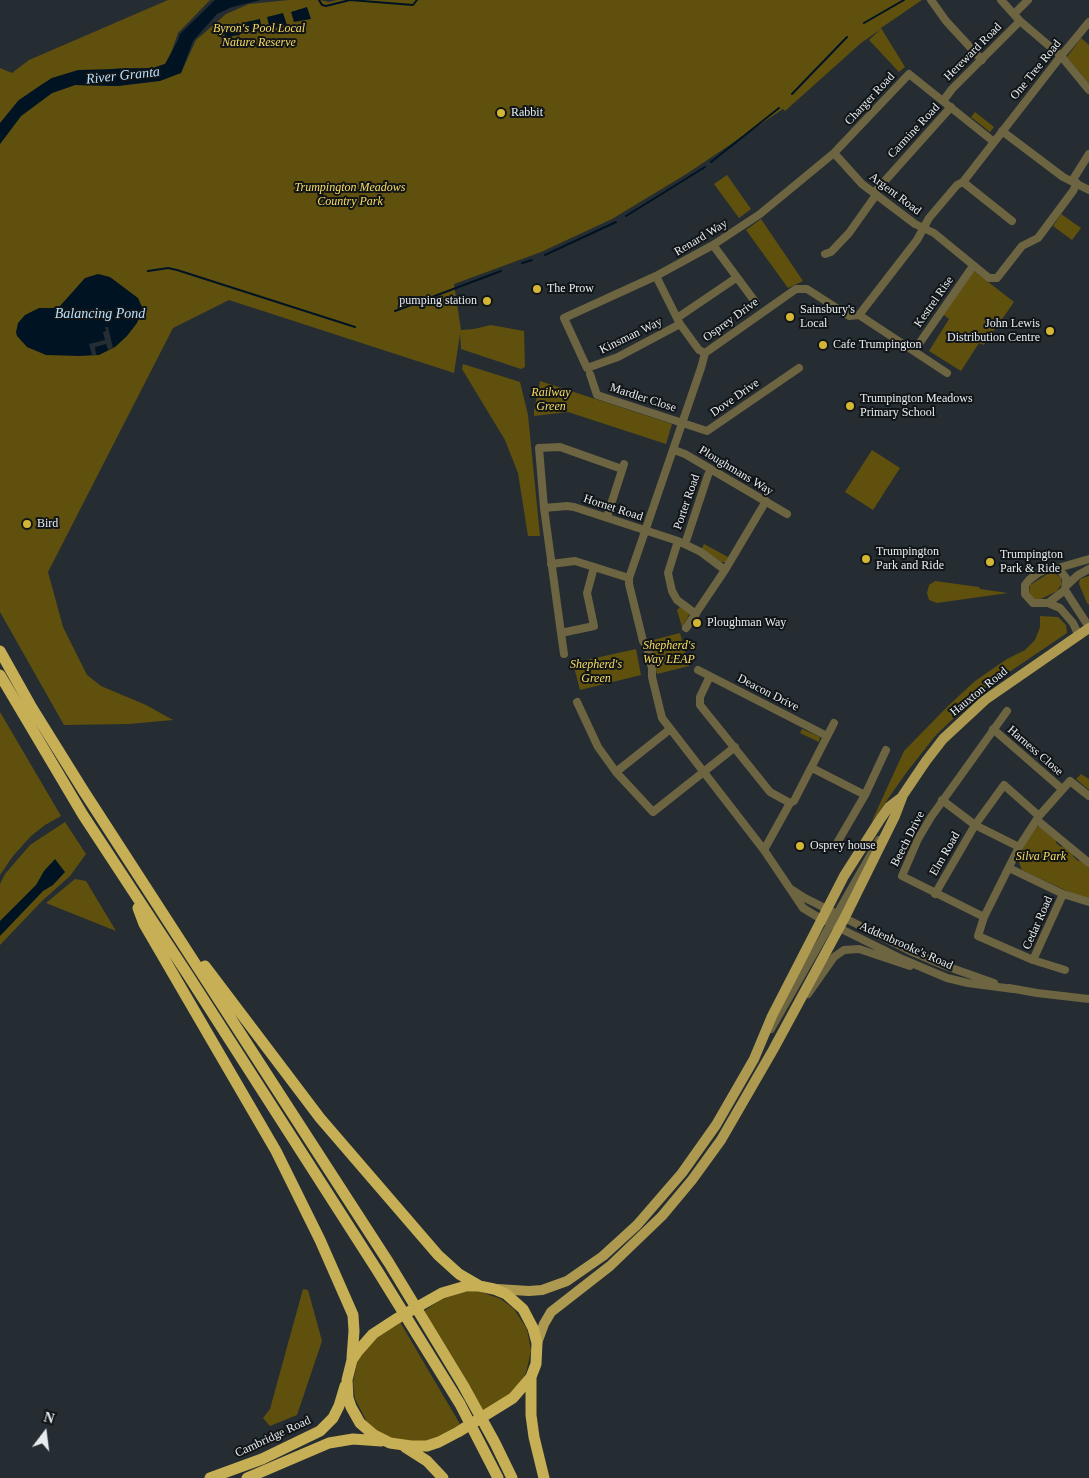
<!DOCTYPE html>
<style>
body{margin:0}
#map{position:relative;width:1089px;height:1478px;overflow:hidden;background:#252d32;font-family:"Times New Roman",serif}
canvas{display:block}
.north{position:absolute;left:20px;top:1408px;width:50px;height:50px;-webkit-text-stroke:4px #111517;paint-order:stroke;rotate:15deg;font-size:14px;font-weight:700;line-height:20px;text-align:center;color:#e7ecf0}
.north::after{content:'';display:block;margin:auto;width:18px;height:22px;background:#e7ecf0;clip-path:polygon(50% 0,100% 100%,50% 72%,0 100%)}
</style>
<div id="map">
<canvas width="1089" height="1478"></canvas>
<div class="north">N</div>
</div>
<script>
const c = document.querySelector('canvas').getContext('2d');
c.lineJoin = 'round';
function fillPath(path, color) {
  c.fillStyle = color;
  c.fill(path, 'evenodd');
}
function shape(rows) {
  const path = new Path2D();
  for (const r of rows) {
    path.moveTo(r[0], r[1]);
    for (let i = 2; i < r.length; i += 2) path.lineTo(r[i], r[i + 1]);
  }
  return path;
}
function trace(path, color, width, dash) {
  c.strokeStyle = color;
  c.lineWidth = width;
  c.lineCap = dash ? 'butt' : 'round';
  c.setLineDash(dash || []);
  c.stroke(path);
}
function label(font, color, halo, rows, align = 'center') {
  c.font = font + ' "Times New Roman",serif';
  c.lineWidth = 4;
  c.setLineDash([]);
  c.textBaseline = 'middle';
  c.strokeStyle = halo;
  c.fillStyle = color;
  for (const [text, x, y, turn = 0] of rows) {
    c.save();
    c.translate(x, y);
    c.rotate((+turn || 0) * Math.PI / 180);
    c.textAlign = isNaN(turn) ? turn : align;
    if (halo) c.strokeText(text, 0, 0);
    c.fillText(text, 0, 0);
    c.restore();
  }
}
fillPath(shape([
 [168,0,210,0,178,33,169,59,165,64,153,68,119,68,52,78,20,99,0,124,0,68,12,73,29,60],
 [289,0,320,0,329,2,337,0,922,0,881,28,905,67,899,72,869,40,881,29,861,43,785,111,783,109,688,173,612,219,541,252,454,284,461,330,474,329,491,325,524,331,525,367,521,369,461,349,460,334,454,373,229,300,173,328,48,572,63,627,87,675,101,686,146,705,173,720,129,724,64,725,0,612,0,144,21,116,52,93,75,85,118,86,181,73,196,40,226,14,249,4],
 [1081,38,1089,45,1089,84,1067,57],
 [975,112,994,127,990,132,971,117],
 [727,175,751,209,739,218,714,184],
 [1061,214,1081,228,1072,240,1053,226],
 [761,219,803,281,788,288,746,230],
 [974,271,1014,302,984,345,979,343,961,371,929,351,949,319,943,314],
 [463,364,520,382,528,415,540,536,528,536,518,473,505,440,462,369],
 [540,381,672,424,666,444,568,412,534,416,534,411],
 [872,450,900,468,873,510,845,492],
 [704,544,728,557,726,562,721,562,702,548],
 [1049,573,1056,574,1061,578,1061,585,1057,591,1043,598,1038,600,1032,598,1029,593,1030,585],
 [1089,576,1089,605,1087,603,1079,584,1080,579],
 [935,581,979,587,980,589,1008,593,937,603,929,600,927,593,929,585],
 [681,606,689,612,689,615,682,627,677,610],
 [1040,616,1058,617,1066,625,1067,633,984,689,936,735,906,773,871,823,904,751,948,706,975,681,1007,659,1025,650,1035,640,1040,627],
 [680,633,689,666,657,674,649,641],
 [636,649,641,675,580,690,573,663],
 [0,712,61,816,45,825,31,836,13,856,0,875],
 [802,729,820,737,819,742,800,733],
 [1081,774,1089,779,1089,790,1076,779],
 [65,822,86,854,70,876,42,901,0,945,0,884,5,874,30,845],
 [1035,826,1040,827,1056,840,1056,843,1061,847,1064,846,1073,854,1073,856,1078,861,1081,860,1089,867,1089,900,1084,899,1022,870,1018,860,1020,853],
 [75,879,86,881,116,931,46,903],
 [303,1289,308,1290,322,1341,297,1415,270,1426,263,1418,270,1409],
 [478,1291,501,1299,514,1309,527,1329,531,1351,526,1373,514,1392,484,1412,424,1311,445,1297,461,1292],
 [400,1322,460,1424,443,1435,427,1441,402,1442,379,1433,367,1422,355,1399,353,1383,358,1358,368,1344]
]), '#60500e');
fillPath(shape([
 [215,0,260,0,232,7,217,14,193,41,181,73,160,81,118,86,75,85,52,93,21,116,0,144,0,123,18,101,41,85,52,78,78,70,153,68,165,64,178,40,180,34],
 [307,7,311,19,294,22,291,12],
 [283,13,287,25,270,29,267,17],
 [260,19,262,30,248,32,246,22],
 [239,23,240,35,225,37,222,27],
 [98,274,110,277,138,298,143,309,137,323,127,336,115,347,99,355,79,356,46,355,27,347,17,336,16,332,18,323,25,315,39,308,53,308,60,306,85,278],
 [756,475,770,494,748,480],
 [55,859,65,872,53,885,43,891,0,936,0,921,36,885,44,871]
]), '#001322');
fillPath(shape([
 [105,327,108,327,113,348,108,350,106,344,95,347,96,355,92,355,89,344,105,340,103,332,106,331]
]), '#252d32');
trace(shape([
 [319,0,322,5,326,6,350,0,413,5,417,0],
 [864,23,904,0],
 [792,94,847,37],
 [711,162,779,108],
 [626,216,705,167],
 [545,255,616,222],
 [522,263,532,260],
 [148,271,168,268,177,270,355,327],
 [395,311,501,271]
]), '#001322', 2);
trace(shape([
 [931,0,946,21,982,60],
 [1001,0,1020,21,1061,56,1089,90],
 [1014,14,1028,0],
 [943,101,952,89,1020,21],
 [1002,131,1063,177,1089,190],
 [834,153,862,184,915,224,934,233,989,278,997,278,1022,246,1038,238,1073,191,1077,183],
 [1072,181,1089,154],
 [963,182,1012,221],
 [874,193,951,107],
 [713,245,756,303],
 [825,254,831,252,849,233,876,195],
 [656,276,680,324,699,350,705,353],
 [859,315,947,373],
 [677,318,736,278],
 [680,324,618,357,587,368,564,318,656,276,713,245,760,214,834,153,909,74,994,142],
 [914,351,973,266],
 [590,374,597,395,707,431,799,368],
 [674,450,685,454,787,514],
 [544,508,567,506,574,507,678,541,701,552,725,570],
 [607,517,624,464],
 [678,541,668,573,672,591,677,600,696,614],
 [685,544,708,475,711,469],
 [551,564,575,561,629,578],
 [594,567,587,593,594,626,561,633,544,508,539,448,560,447,622,469],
 [1058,568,1066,578,1065,590,1048,603,1033,603,1025,594,1025,585,1029,580,1038,573,1049,568,1058,568,1089,559],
 [1066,586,1078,575,1089,569],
 [1065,590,1089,627],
 [1048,603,1060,608,1073,623,1079,636],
 [686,628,725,570,766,501],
 [561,633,564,654],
 [698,670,827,736],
 [710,676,700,697,700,705,770,792,790,803],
 [577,702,598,747,616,772],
 [993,729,1062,789],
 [669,730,616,772,653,812,735,747],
 [812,768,865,795],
 [1037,820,1089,863],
 [837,843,865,795,886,750],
 [1019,847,975,825,1004,785,1039,816],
 [764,850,790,803,794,801,834,723],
 [1009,868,1063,894,1089,902],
 [791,889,805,898,910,951,943,965,994,983],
 [935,894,975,825,942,800],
 [1063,894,1033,960,978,936,984,917,1019,847,1039,816,1070,781,1089,796],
 [818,917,826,918,838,912,879,840],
 [984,917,902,876,918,839,931,817,1007,711],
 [1033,960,1065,970],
 [1009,988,1037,993,1089,999],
 [1013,989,968,983,947,978,902,959,821,919,803,908,764,850,662,718,652,677,652,668,647,647,643,641,629,584,629,578,701,368,705,353,796,289,807,289,849,316,859,315,917,240,929,218,957,185,963,182,1061,56,1089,22],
 [808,994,834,957,844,950,859,949,910,966],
 [771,1029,829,927,837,919,845,917]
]), '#6d6441', 8);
trace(shape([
 [497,1289,529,1291,542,1290,567,1281,603,1256,637,1225,682,1173,716,1125,754,1059,772,1016,844,876,881,818,889,807,902,797],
 [537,1343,544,1324,551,1312,610,1266,662,1216,692,1180,721,1140,773,1050,845,917,895,816,903,795,926,761,943,739,985,700,1089,628]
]), '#ad9a50', 10);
trace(shape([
 [0,651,32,708,83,790,389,1263,463,1385,495,1443,512,1478],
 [0,675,83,815,188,975,377,1270,460,1404,498,1478],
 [138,908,144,924,276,1151,320,1240,353,1315,354,1331,352,1358],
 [205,966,320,1118,438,1255,459,1274,478,1285],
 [466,1286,479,1286,494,1289,506,1294,523,1309,533,1328,537,1343,536,1364,531,1377,513,1398,458,1432,439,1442,427,1446,411,1446,390,1443,374,1435,360,1423,351,1407,348,1398,347,1380,352,1360,358,1351,373,1334,396,1319,442,1293,466,1286],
 [531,1377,531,1415,534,1437,544,1478],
 [405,1447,427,1461,443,1478],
 [210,1478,262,1459,320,1431,333,1418,339,1406,345,1386],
 [247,1478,329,1443,353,1439,381,1441]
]), '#c6af54', 11);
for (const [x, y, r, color] of [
 [501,113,5,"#d4b635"],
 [537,289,5,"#d4b635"],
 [487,301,5,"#d4b635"],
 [790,317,5,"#d4b635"],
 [1050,331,5,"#d4b635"],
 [823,345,5,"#d4b635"],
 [850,406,5,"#d4b635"],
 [27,524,5,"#d4b635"],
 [866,559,5,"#d4b635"],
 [990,562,5,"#d4b635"],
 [697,623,5,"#d4b635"],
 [800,846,5,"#d4b635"]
]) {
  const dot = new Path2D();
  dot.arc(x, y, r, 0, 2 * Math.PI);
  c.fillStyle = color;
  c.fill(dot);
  trace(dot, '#111517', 2);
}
label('italic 12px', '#fbdd62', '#111517', [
 ["Byron's Pool Local",259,29],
 ["Nature Reserve",259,43],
 ["Trumpington Meadows",350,188],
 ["Country Park",350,202],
 ["Railway",551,393],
 ["Green",551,407],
 ["Shepherd's",669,646],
 ["Way LEAP",669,660],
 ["Shepherd's",596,665],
 ["Green",596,679],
 ["Silva Park",1041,857]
]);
label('12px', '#e7ecf0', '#111517', [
 ["Hereward Road",973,52,-45],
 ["One Tree Road",1036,70,-51],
 ["Charger Road",870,99,-47],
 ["Carmine Road",914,131,-47],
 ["Argent Road",895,194,37],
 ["Renard Way",701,238,-31],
 ["Kestrel Rise",934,302,-55],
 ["Osprey Drive",731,320,-36],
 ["Kinsman Way",631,336,-26],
 ["Mardler Close",643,398,18],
 ["Dove Drive",735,398,-35],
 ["Ploughmans Way",736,471,31],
 ["Porter Road",687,502,-71],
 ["Hornet Road",613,508,18],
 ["Hauxton Road",979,692,-39],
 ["Deacon Drive",768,693,27],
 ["Harness Close",1035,751,41],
 ["Beech Drive",908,839,-63],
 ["Elm Road",945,854,-60],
 ["Cedar Road",1038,923,-66],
 ["Addenbrooke's Road",906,946,24],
 ["Cambridge Road",273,1437,-25]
]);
label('12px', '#e7ecf0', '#111517', [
 ["Rabbit",511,113],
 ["The Prow",547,289],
 ["pumping station",477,301,"right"],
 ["Sainsbury's",800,310],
 ["Local",800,324],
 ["John Lewis",1040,324,"right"],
 ["Distribution Centre",1040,338,"right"],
 ["Cafe Trumpington",833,345],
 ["Trumpington Meadows",860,399],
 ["Primary School",860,413],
 ["Bird",37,524],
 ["Trumpington",876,552],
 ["Park and Ride",876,566],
 ["Trumpington",1000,555],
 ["Park & Ride",1000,569],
 ["Ploughman Way",707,623],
 ["Osprey house",810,846]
], 'left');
label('italic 14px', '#b8e0fd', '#111517', [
 ["River Granta",123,76,-6],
 ["Balancing Pond",100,314]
]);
</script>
